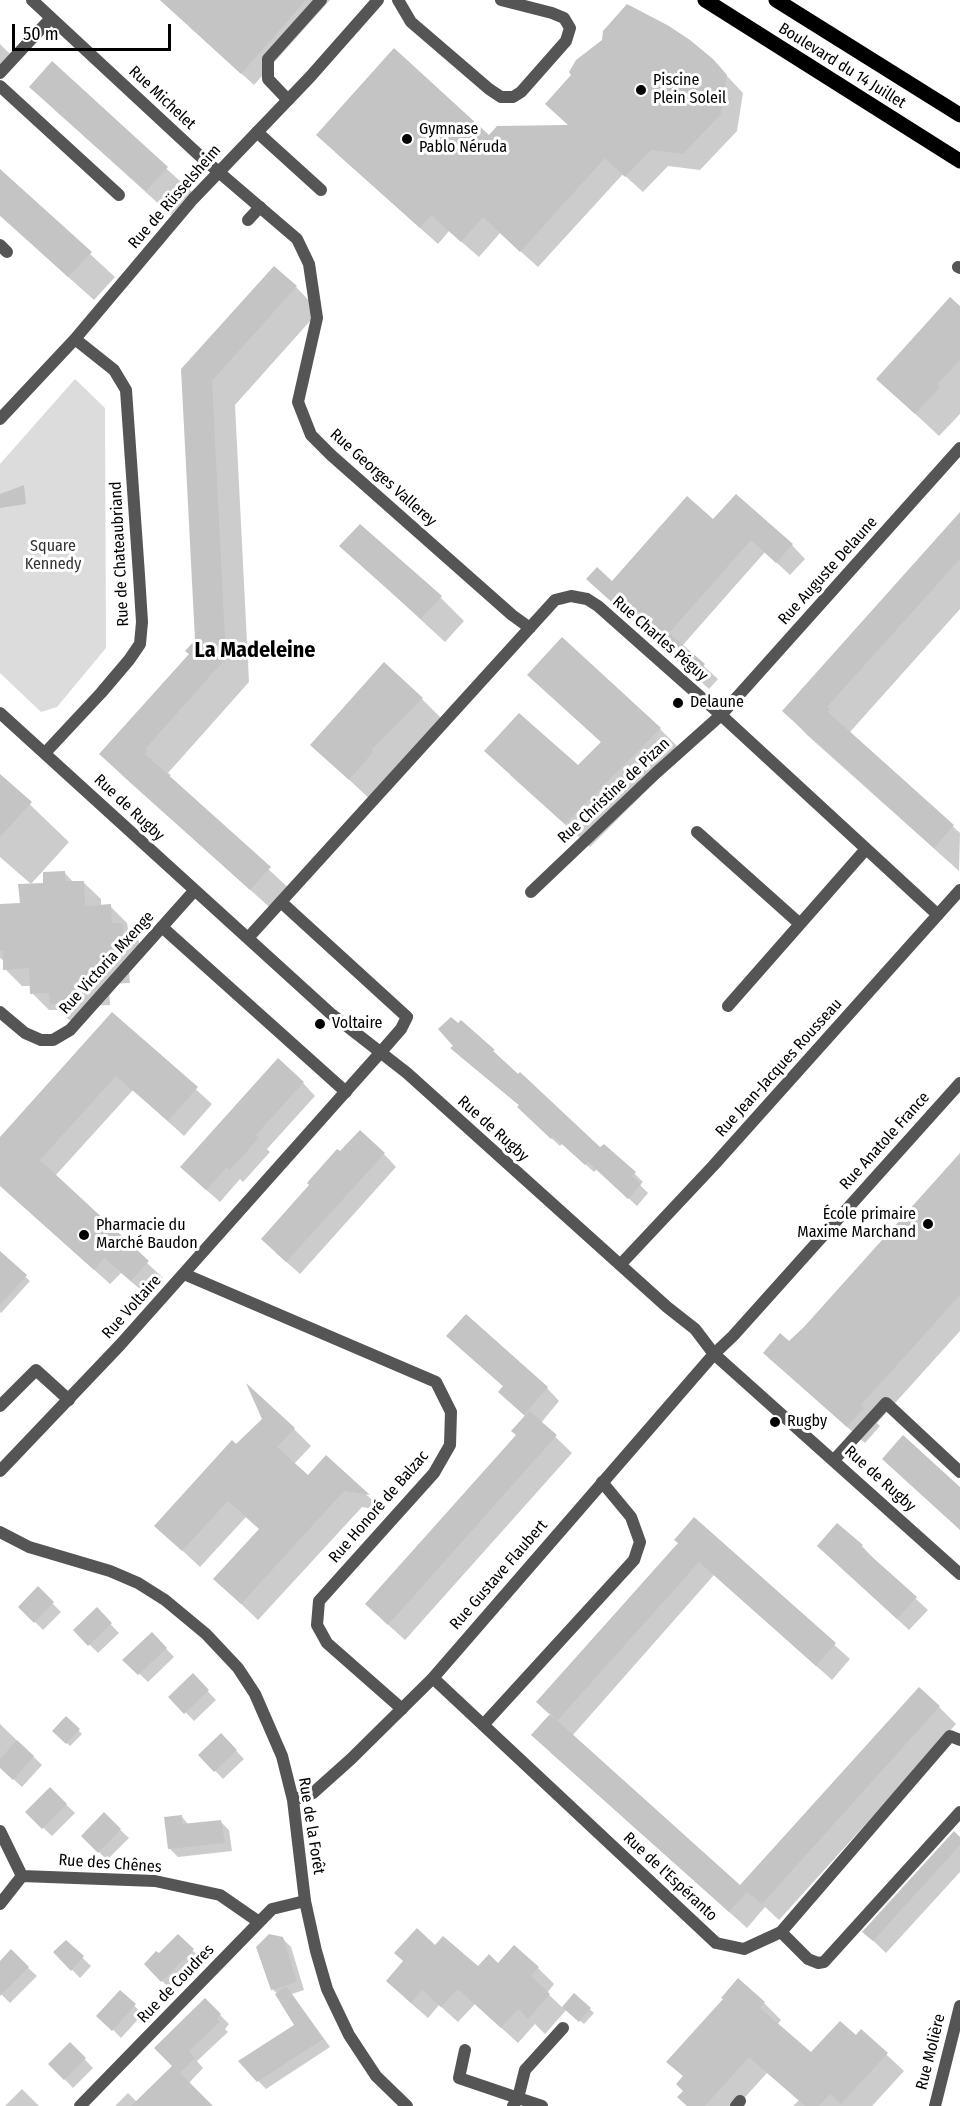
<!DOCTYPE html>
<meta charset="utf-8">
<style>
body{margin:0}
#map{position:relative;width:960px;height:2106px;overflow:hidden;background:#fff;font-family:"Fira Sans Condensed",sans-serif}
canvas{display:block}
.scale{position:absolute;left:12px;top:24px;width:159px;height:27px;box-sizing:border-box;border:3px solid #000;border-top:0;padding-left:8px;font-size:18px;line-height:21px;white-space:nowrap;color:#000;-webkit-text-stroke:4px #fff;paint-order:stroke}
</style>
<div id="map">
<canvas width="960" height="2106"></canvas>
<div class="scale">50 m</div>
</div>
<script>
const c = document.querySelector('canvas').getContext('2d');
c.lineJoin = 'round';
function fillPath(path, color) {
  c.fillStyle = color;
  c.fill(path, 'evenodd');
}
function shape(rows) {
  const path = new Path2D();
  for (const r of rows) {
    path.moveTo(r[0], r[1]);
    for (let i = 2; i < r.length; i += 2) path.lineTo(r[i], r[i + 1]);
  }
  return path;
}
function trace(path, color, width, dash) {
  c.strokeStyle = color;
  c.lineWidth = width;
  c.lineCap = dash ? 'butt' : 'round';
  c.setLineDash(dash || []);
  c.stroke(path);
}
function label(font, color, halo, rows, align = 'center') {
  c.font = font + ' "Fira Sans Condensed",sans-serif';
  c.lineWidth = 6;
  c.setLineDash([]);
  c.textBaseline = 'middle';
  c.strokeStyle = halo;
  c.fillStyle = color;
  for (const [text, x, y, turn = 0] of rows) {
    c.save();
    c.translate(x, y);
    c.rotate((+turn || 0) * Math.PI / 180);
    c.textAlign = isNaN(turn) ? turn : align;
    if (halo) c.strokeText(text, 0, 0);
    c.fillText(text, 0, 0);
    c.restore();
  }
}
fillPath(shape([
 [75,379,105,408,106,648,57,707,41,712,0,673,0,464]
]), '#dcdcdc');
fillPath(shape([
 [160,0,330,0,254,85],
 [0,44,13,57,0,71],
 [712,60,743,93,737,131,700,170,668,166,643,192,623,174,538,267,500,233,479,257,449,231,438,244,335,152,489,137,570,126,547,104],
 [52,64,192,192,171,215,56,111,31,87],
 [0,171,115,277,94,300,0,216],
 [296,287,319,311,235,405,249,682,168,773,171,775,169,777,293,892,275,912,125,778,101,754,191,654,196,641,183,370],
 [960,308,960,414,939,436,878,379],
 [960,515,960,609,850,732,960,833,959,871,807,735,784,711],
 [713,521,792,545,805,559,790,575,765,552,682,646,718,679,709,689,601,592],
 [360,526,441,598,464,621,445,642,341,546],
 [530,675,660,729,684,753,590,847,510,775,579,767,602,743],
 [422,699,445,722,373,802,312,745],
 [0,776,69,842,31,884,0,857],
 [64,872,74,883,83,882,101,899,101,906,110,906,127,923,128,929,139,941,140,961,128,961,130,983,109,984,110,1005,87,1006,88,1019,69,1020,58,1010,49,1010,32,993,31,986,22,986,5,969,5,962,0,958,0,931,21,904,45,884],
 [113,1014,212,1104,184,1136,133,1090,55,1176,163,1278,147,1295,121,1273,110,1284,0,1185,0,1139],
 [461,1022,600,1149,634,1173,643,1182,640,1185,648,1193,637,1206,597,1169,594,1172,562,1144,560,1146,527,1116,520,1106,461,1057,455,1046,458,1025],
 [303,1083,315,1096,267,1149,270,1152,243,1182,240,1179,220,1202,195,1180],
 [384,1154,396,1167,300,1274,275,1252],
 [960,1155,960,1331,877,1423,880,1426,865,1443,782,1369,790,1343],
 [0,1253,30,1281,1,1313,0,1312],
 [460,1348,547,1388,559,1401,541,1423,572,1453,405,1640,383,1620,518,1436,526,1417,512,1404,504,1387],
 [263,1419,294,1429,311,1446,294,1464,308,1477,326,1457,384,1511,362,1507,258,1620,215,1579,260,1529,246,1517,200,1567,156,1526],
 [694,1519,850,1659,832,1680,714,1575,572,1736,740,1887,939,1707,956,1724,779,1920,765,1907,747,1928,550,1752,551,1715,680,1543],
 [862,1546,873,1558,872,1559,928,1610,909,1630,830,1557],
 [38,1589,61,1612,43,1630,20,1607],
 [96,1609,119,1633,98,1653,75,1630],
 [152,1634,174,1657,148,1682,125,1660],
 [193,1676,216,1700,194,1721,171,1697],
 [66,1718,82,1734,70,1746,54,1731],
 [0,1724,42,1765,22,1787,0,1767],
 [221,1735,244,1759,223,1779,200,1755],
 [50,1789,75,1813,52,1836,27,1812],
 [104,1815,129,1838,107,1860,83,1836],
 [181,1816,189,1825,220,1821,229,1830,232,1851,178,1857,170,1849],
 [960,1839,960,1872,886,1953,864,1932],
 [178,1936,200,1958,170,1989,146,1964,159,1955],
 [282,1938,291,1947,304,1990,292,1994,330,2047,266,2089,240,2062,296,2025,278,1994,272,1989],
 [66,1942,91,1966,80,1978,55,1952],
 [436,1947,478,1969,499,1965,538,1968,554,1984,547,1993,563,2008,574,1995,594,2013,584,2024,567,2009,545,2034,535,2024,518,2043,475,2004,458,2022,439,2005,428,2018,404,1997],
 [11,1952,37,1976,10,2003,0,1993,0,1963],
 [120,1992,143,2014,121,2038,99,2015],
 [205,2000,229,2024,225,2029,228,2032,197,2061,203,2068,188,2084,211,2106,115,2106,128,2093,137,2102,174,2066],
 [764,2003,781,2020,777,2025,811,2055,856,2038,861,2031,904,2071,872,2106,793,2106,799,2100,767,2073,737,2106,688,2106,684,2077,668,2062],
 [70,2044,93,2068,73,2088,50,2064],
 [22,2089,39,2106,5,2106]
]), '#0003');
fillPath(shape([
 [160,0,306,0,241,74],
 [627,4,669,26,690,40,713,59,727,75,721,114,683,154,651,150,625,177,605,158,520,252,483,217,461,242,431,215,420,228,316,135,394,48,489,135,497,126,568,125,545,104,571,75,569,72,576,60,602,40,603,31],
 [52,61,168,167,146,191,29,87],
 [0,169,92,252,68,277,0,215],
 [274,266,297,286,212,381,226,658,146,748,148,750,145,754,271,867,250,890,99,754,189,654,185,651,195,640,181,369],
 [950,297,960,306,960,360,937,384,940,387,915,414,876,379],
 [24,485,26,504,0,508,0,494],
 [736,494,793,544,776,563,751,540,669,633,705,664,695,677,586,579,597,567,612,581,687,496,713,519],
 [960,512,960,559,827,707,830,710,828,712,954,825,934,848,782,711],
 [360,524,442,596,421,619,339,546],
 [562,637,661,728,565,824,484,751,519,713,578,765,601,742,527,675],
 [384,662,423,698,371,750,373,752,349,780,310,745],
 [0,774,32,802,0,837],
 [65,871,65,881,84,881,85,906,111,904,112,923,123,923,124,944,112,945,113,966,92,968,94,989,71,990,71,1003,50,1004,49,993,30,994,29,968,3,970,3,951,0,951,0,904,20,903,18,884,43,883,43,872],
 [112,1012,198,1087,168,1121,116,1076,40,1160,149,1261,131,1281,104,1258,94,1270,0,1186,0,1137],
 [451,1017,458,1023,461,1020,495,1050,493,1051,518,1074,520,1072,600,1147,604,1144,636,1172,632,1176,641,1184,628,1199,588,1162,585,1165,553,1136,551,1139,517,1107,519,1105,450,1048,453,1046,438,1029],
 [278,1058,304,1082,256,1135,259,1138,230,1170,227,1167,206,1190,180,1167],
 [360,1130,385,1153,286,1262,261,1239,309,1185,307,1183,313,1176,337,1149,340,1151],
 [960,1153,960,1295,861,1405,864,1408,847,1427,763,1353,780,1333,789,1341,804,1327],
 [0,1251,27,1275,0,1305],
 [466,1314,548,1387,524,1415,498,1392,503,1386,446,1336],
 [246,1383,295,1428,277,1447,308,1475,326,1455,370,1495,344,1491,241,1604,213,1579,259,1529,228,1501,182,1551,154,1526,232,1440,236,1444,262,1419],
 [529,1411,557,1435,388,1625,365,1604,516,1435,511,1431],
 [903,1435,960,1487,960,1530,882,1459],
 [694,1517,836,1643,816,1666,699,1562,557,1721,536,1702,678,1543,674,1540],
 [837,1523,863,1545,861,1547,917,1597,897,1619,817,1546],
 [38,1586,54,1602,34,1623,18,1607],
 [97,1607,112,1623,88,1646,73,1630],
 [152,1632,167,1648,138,1675,122,1660],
 [193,1673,209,1690,184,1714,168,1697],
 [919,1687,940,1706,762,1904,747,1892,729,1912,531,1735,550,1714,740,1885],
 [66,1716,80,1729,66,1744,52,1731],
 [221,1733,237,1750,214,1772,198,1755],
 [17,1740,34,1756,13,1780,0,1768,0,1759],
 [50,1787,67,1804,42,1829,25,1812],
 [104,1812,121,1829,98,1853,81,1836],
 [182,1815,182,1824,221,1820,225,1843,168,1849,164,1817],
 [954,1831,960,1837,960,1845,873,1941,862,1932],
 [417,1928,435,1945,443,1936,478,1966,489,1954,498,1963,514,1945,539,1967,531,1976,550,1994,528,2019,518,2009,501,2028,458,1989,441,2007,422,1990,411,2003,386,1981,403,1961,394,1953],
 [178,1934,194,1949,161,1982,144,1964,156,1951,159,1953],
 [269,1934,283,1937,297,1982,271,1990,256,1947],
 [66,1940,84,1956,71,1971,53,1952],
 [11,1949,29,1967,0,1996,0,1961],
 [738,1978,765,2002,760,2008,811,2052,840,2021,856,2035,861,2029,888,2053,841,2104,830,2094,819,2106,805,2106,749,2057,705,2106,687,2106,677,2097,683,2091,676,2084,683,2076,666,2062,723,1999,721,1998],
 [286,1986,323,2039,257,2082,238,2061,294,2025,275,1994],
 [120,1990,136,2004,112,2031,96,2016],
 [574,1993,591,2008,579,2022,562,2007],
 [205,1998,221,2014,217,2019,220,2022,189,2051,195,2058,180,2073,213,2106,131,2106,172,2066,154,2048],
 [70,2042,86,2058,64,2080,48,2064]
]), '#c4c4c4');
trace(shape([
 [398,0,411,22,489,89,501,97,513,97,521,92,566,41,570,28,564,18,552,13,501,0],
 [0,86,119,195],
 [288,100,268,79,268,59,321,0],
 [257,132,321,190],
 [248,220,260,207],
 [0,245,7,252],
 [958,267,960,268],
 [281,902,407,1017,401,1029,380,1053],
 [162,927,346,1092],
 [0,1406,36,1370,69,1400],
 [834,1460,886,1403,960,1472],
 [484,1724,634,1560,640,1542,631,1517,602,1482],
 [781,1932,808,1959,818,1963,824,1962,960,1812],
 [465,2050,459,2078,518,2098,513,2106],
 [542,2106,518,2098,525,2070,563,2028],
 [736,2106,740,2101]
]), '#555', 12);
trace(shape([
 [32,0,200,156,297,239,309,264,317,318,298,402,311,435,331,455,512,615,530,628],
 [0,73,51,18],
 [0,419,75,339,193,199,310,77,378,0],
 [0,713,330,1013,407,1073,667,1307,695,1329,714,1354,960,1574],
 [45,753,101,693,129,660,140,644,142,622,139,575,126,390,114,370,75,339],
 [697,832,800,924],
 [531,892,656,773,721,715,960,448],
 [248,938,555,600,571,596,587,599,598,606,721,715,938,915],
 [728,1006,866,849],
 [0,1012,25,1033,41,1040,53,1040,70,1030,194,891],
 [620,1265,713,1166,960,890],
 [184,1274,436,1382,451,1412,450,1445,434,1473,319,1601,317,1625,327,1643,402,1709],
 [0,1471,120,1345,380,1053],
 [433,1678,716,1943,744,1949,781,1932,950,1736,960,1740],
 [0,1831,22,1876],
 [0,1904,22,1876,155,1881,220,1895,259,1922],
 [80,2106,272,1909,305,1901],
 [935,2106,960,2006]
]), '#555', 12);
trace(shape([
 [0,1532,29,1547,110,1571,138,1583,165,1600,206,1634,238,1668,255,1694,282,1756,293,1800,305,1901,316,1951,327,1989,349,2035,376,2076,407,2106],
 [293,1800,313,1793,351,1759,433,1678,714,1354,733,1336,960,1083]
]), '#555', 12);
trace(shape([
 [705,0,960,161],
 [776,0,960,115]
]), '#000', 15);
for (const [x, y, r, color] of [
 [641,90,6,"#000"],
 [407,139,6,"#000"],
 [678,703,6,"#000"],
 [320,1024,6,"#000"],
 [928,1224,6,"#000"],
 [84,1235,6,"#000"],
 [775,1422,6,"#000"]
]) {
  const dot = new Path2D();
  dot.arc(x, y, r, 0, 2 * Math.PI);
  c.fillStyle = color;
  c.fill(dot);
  trace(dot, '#fff', 2);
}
label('16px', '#000', '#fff', [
 ["Boulevard du 14 Juillet",842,66,32],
 ["Rue Michelet",162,98,43],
 ["Rue de Rüsselsheim",175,197,-49],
 ["Rue Georges Vallerey",383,478,42],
 ["Rue de Chateaubriand",120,554,-93],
 ["Rue Auguste Delaune",828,571,-48],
 ["Rue Charles Péguy",660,639,41],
 ["Rue Christine de Pizan",614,791,-43],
 ["Rue de Rugby",129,808,43],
 ["Rue Victoria Mxenge",107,963,-48],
 ["Rue Jean-Jacques Rousseau",779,1068,-48],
 ["Rue de Rugby",493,1129,42],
 ["Rue Anatole France",885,1141,-48],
 ["Rue Voltaire",132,1307,-48],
 ["Rue de Rugby",880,1479,42],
 ["Rue Honoré de Balzac",379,1507,-49],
 ["Rue Gustave Flaubert",499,1575,-49],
 ["Rue de la Forêt",311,1826,81],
 ["Rue des Chênes",110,1864,4],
 ["Rue de l'Espéranto",670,1877,43],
 ["Rue de Coudres",176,1984,-46],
 ["Rue Molière",931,2052,-76]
]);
label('16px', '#000', '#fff', [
 ["Piscine",653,81],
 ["Plein Soleil",653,99],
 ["Gymnase",419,130],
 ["Pablo Néruda",419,148],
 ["Delaune",690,703],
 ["Voltaire",332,1024],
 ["École primaire",916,1215,"right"],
 ["Maxime Marchand",916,1233,"right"],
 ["Pharmacie du",96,1226],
 ["Marché Baudon",96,1244],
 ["Rugby",787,1422]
], 'left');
label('16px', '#333', '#fff', [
 ["Square",53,547],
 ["Kennedy",53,565]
]);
label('bold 22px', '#000', '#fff', [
 ["La Madeleine",255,651]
]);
</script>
